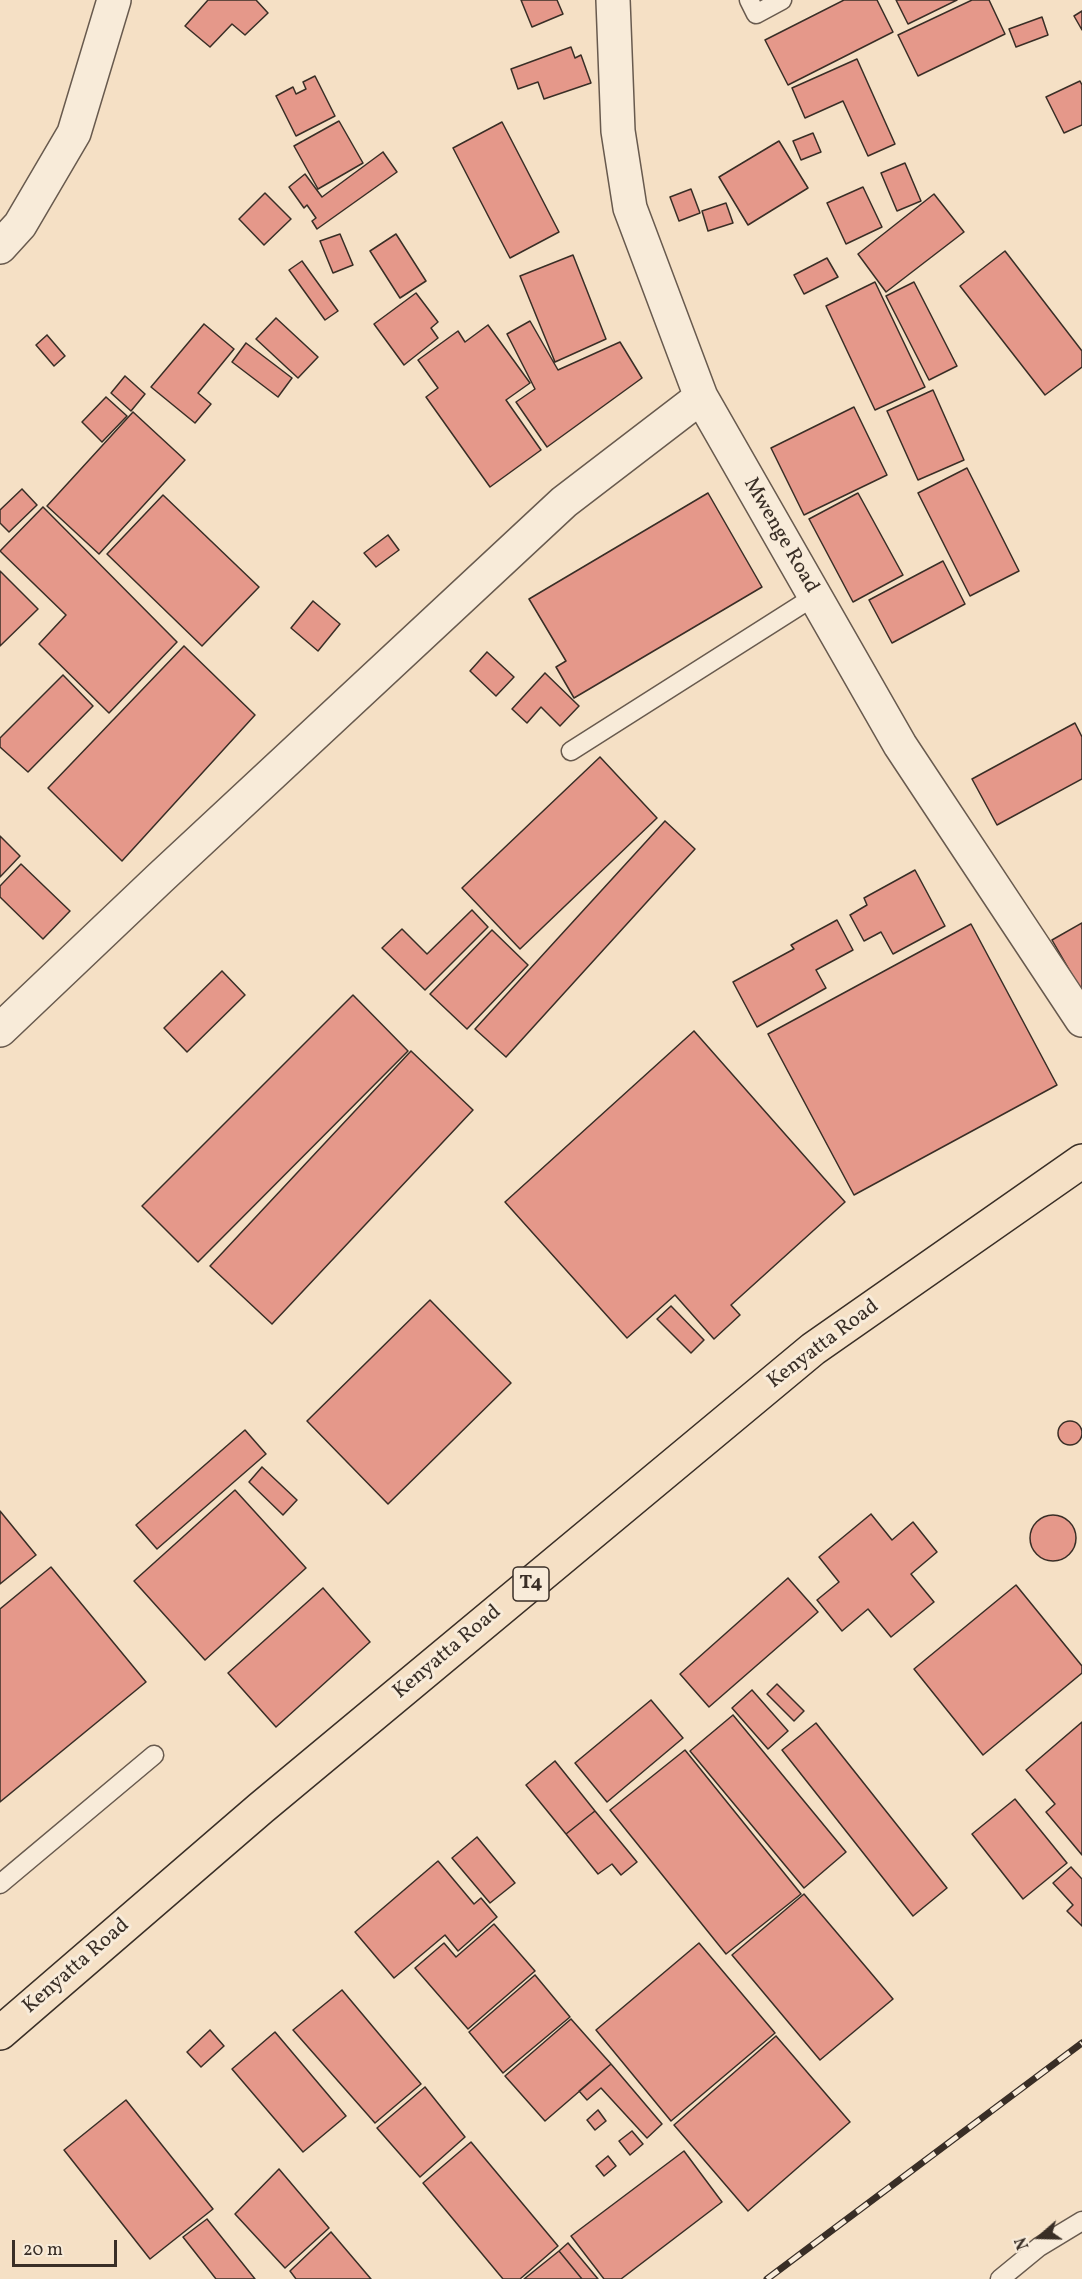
<!DOCTYPE html>
<style>
body{margin:0}
#map{position:relative;width:1082px;height:2279px;overflow:hidden;background:#f5e0c5;font-family:Vollkorn,serif}
canvas{display:block}
.north{position:absolute;left:1010px;top:2207px;width:60px;height:60px;-webkit-text-stroke:4px #f8ebd9;paint-order:stroke;rotate:250deg;font-size:16px;font-weight:700;line-height:24px;text-align:center;color:#392e26}
.north::after{content:'';display:block;margin:auto;width:21px;height:27px;background:#392e26;clip-path:polygon(50% 0,100% 100%,50% 72%,0 100%)}
.scale{position:absolute;left:12px;top:2240px;width:105px;height:27px;box-sizing:border-box;border:3px solid #392e26;border-top:0;padding-left:8px;font-size:18px;line-height:21px;white-space:nowrap;color:#392e26;-webkit-text-stroke:4px #f8ebd9;paint-order:stroke}
</style>
<div id="map">
<canvas width="1082" height="2279"></canvas>
<div class="north">N</div>
<div class="scale">20 m</div>
</div>
<script>
const c = document.querySelector('canvas').getContext('2d');
c.lineJoin = 'round';
function fillPath(path, color) {
  c.fillStyle = color;
  c.fill(path, 'evenodd');
}
function shape(rows) {
  const path = new Path2D();
  for (const r of rows) {
    if (r.length === 3) {
      path.moveTo(r[0] + r[2], r[1]);
      path.arc(r[0], r[1], r[2], 0, 2 * Math.PI);
      continue;
    }
    path.moveTo(r[0], r[1]);
    for (let i = 2; i < r.length; i += 2) path.lineTo(r[i], r[i + 1]);
  }
  return path;
}
function trace(path, color, width, dash) {
  c.strokeStyle = color;
  c.lineWidth = width;
  c.lineCap = dash ? 'butt' : 'round';
  c.setLineDash(dash || []);
  c.stroke(path);
}
function label(font, color, halo, rows, align = 'center') {
  c.font = font + ' Vollkorn,serif';
  c.lineWidth = 6;
  c.setLineDash([]);
  c.textBaseline = 'middle';
  c.strokeStyle = halo;
  c.fillStyle = color;
  for (const [text, x, y, turn = 0] of rows) {
    c.save();
    c.translate(x, y);
    c.rotate((+turn || 0) * Math.PI / 180);
    c.textAlign = isNaN(turn) ? turn : align;
    if (halo) c.strokeText(text, 0, 0);
    c.fillText(text, 0, 0);
    c.restore();
  }
}
const building = shape([
 [208,0,256,0,268,13,245,35,232,24,210,47,185,26,208,0],
 [521,0,557,0,563,14,532,27,521,0],
 [844,0,877,0,893,32,788,85,765,40,844,0],
 [896,0,957,0,908,24,896,0],
 [972,0,989,0,1005,34,918,76,898,35,972,0],
 [1082,11,1082,30,1074,16,1082,11],
 [1042,17,1048,35,1016,47,1009,29,1042,17],
 [571,47,575,58,581,55,591,83,544,99,538,82,518,89,511,69,571,47],
 [857,59,895,144,868,156,843,101,805,118,792,88,857,59],
 [315,76,335,116,296,136,276,96,293,87,296,94,306,89,303,82,315,76],
 [1080,81,1082,85,1082,125,1064,133,1046,97,1080,81],
 [339,121,363,163,318,189,294,146,339,121],
 [502,122,559,232,510,258,453,148,502,122],
 [813,133,821,152,801,160,793,141,813,133],
 [779,141,808,188,748,225,719,177,779,141],
 [383,152,397,172,317,229,312,221,316,218,307,205,304,208,289,187,305,174,322,197,383,152],
 [905,163,921,201,897,211,881,173,905,163],
 [863,187,882,227,846,244,827,203,863,187],
 [691,189,700,213,679,221,670,197,691,189],
 [265,193,291,219,264,245,239,219,265,193],
 [934,194,964,232,886,292,858,254,934,194],
 [726,203,733,223,708,231,702,211,726,203],
 [340,234,353,265,333,273,320,241,340,234],
 [396,234,426,281,400,298,370,251,396,234],
 [1005,251,1082,351,1082,367,1045,395,960,286,1005,251],
 [573,255,606,339,555,362,520,276,573,255],
 [827,258,838,277,804,294,794,275,827,258],
 [302,261,338,311,325,320,289,270,302,261],
 [875,282,925,387,875,410,826,306,875,282],
 [914,282,957,366,929,380,886,296,914,282],
 [416,293,438,322,431,328,438,338,404,365,374,324,416,293],
 [276,318,318,357,298,378,256,339,276,318],
 [530,321,558,370,620,342,642,378,547,447,516,402,535,389,507,334,530,321],
 [204,324,234,349,198,393,211,404,195,423,151,387,204,324],
 [488,325,530,383,506,400,541,450,490,487,426,397,438,388,418,360,458,331,465,342,488,325],
 [47,335,65,356,54,366,36,345,47,335],
 [246,343,292,378,278,397,232,362,246,343],
 [125,376,145,394,131,411,111,393,125,376],
 [933,390,964,460,918,480,887,411,933,390],
 [106,397,127,416,102,442,82,422,106,397],
 [854,407,887,475,804,515,771,448,854,407],
 [133,412,185,460,99,554,47,506,133,412],
 [967,468,1019,571,970,596,918,493,967,468],
 [22,489,37,505,9,532,0,523,0,510,22,489],
 [708,493,762,587,574,698,556,667,566,661,529,599,708,493],
 [858,493,903,575,853,602,809,519,858,493],
 [163,495,259,587,202,646,107,554,163,495],
 [43,507,177,642,109,713,39,644,66,615,0,551,43,507],
 [388,535,399,550,376,567,364,553,388,535],
 [943,561,965,604,892,643,869,600,943,561],
 [0,571,38,609,0,646,0,571],
 [313,601,340,624,318,651,291,628,313,601],
 [184,646,255,715,122,861,48,788,184,646],
 [487,652,514,677,496,696,470,671,487,652],
 [545,673,579,706,560,726,541,707,527,723,512,709,545,673],
 [63,675,93,706,28,772,0,747,0,738,63,675],
 [1075,723,1082,737,1082,779,997,825,972,779,1075,723],
 [600,757,657,818,520,949,462,888,600,757],
 [665,821,695,849,506,1057,475,1029,665,821],
 [0,836,20,856,0,877,0,836],
 [21,864,70,911,43,939,0,897,0,886,21,864],
 [915,870,945,926,893,954,881,932,864,941,850,915,867,905,864,898,915,870],
 [472,910,488,927,425,990,382,948,402,929,427,954,472,910],
 [837,920,853,950,816,970,826,988,757,1027,733,982,794,949,791,945,837,920],
 [1082,923,1082,992,1052,940,1082,923],
 [971,924,1057,1085,854,1195,768,1034,971,924],
 [492,930,528,965,467,1029,430,994,492,930],
 [222,971,245,995,187,1052,164,1028,222,971],
 [353,995,408,1051,198,1262,142,1206,353,995],
 [694,1031,845,1202,731,1305,740,1315,714,1339,675,1295,627,1338,505,1202,694,1031],
 [411,1051,473,1110,272,1324,210,1266,411,1051],
 [430,1300,511,1383,388,1504,307,1421,430,1300],
 [671,1306,704,1340,691,1353,657,1319,671,1306],
 [1070,1433,12],
 [245,1430,266,1454,157,1549,136,1525,245,1430],
 [262,1467,297,1500,283,1515,249,1482,262,1467],
 [235,1490,306,1568,205,1660,134,1581,235,1490],
 [0,1511,36,1555,0,1584,0,1511],
 [871,1514,892,1540,913,1522,937,1552,911,1574,934,1602,891,1637,868,1609,842,1631,817,1600,839,1582,819,1557,871,1514],
 [1053,1538,23],
 [51,1567,146,1682,0,1802,0,1609,51,1567],
 [788,1578,818,1612,709,1707,680,1674,788,1578],
 [1016,1585,1082,1666,1082,1673,983,1755,914,1669,1016,1585],
 [323,1588,370,1642,276,1727,228,1673,323,1588],
 [777,1684,804,1711,794,1721,767,1694,777,1684],
 [752,1690,788,1731,768,1749,732,1708,752,1690],
 [651,1700,683,1738,607,1802,575,1763,651,1700],
 [733,1715,846,1852,804,1888,690,1751,733,1715],
 [1082,1722,1082,1855,1046,1812,1055,1804,1026,1770,1082,1722],
 [816,1723,947,1888,913,1916,782,1750,816,1723],
 [685,1750,801,1894,726,1954,610,1810,685,1750],
 [555,1761,595,1811,566,1834,526,1785,555,1761],
 [1015,1799,1067,1863,1023,1899,972,1834,1015,1799],
 [595,1811,637,1862,621,1875,612,1864,598,1874,566,1834,595,1811],
 [477,1837,515,1883,490,1903,452,1858,477,1837],
 [438,1861,474,1904,481,1898,497,1917,458,1951,445,1935,394,1978,355,1932,438,1861],
 [1071,1867,1082,1879,1082,1926,1067,1911,1073,1905,1053,1883,1071,1867],
 [804,1894,893,1999,820,2060,732,1955,804,1894],
 [494,1924,535,1971,468,2029,415,1968,444,1943,456,1957,494,1924],
 [699,1943,775,2033,671,2121,596,2030,699,1943],
 [535,1975,570,2017,503,2073,469,2032,535,1975],
 [342,1990,421,2084,375,2123,293,2030,342,1990],
 [571,2019,611,2064,545,2121,505,2076,571,2019],
 [210,2030,224,2046,201,2067,187,2052,210,2030],
 [275,2032,346,2116,303,2152,232,2069,275,2032],
 [776,2036,850,2122,748,2211,674,2125,776,2036],
 [611,2064,662,2124,647,2138,601,2088,587,2100,579,2091,611,2064],
 [425,2087,465,2137,420,2177,377,2128,425,2087],
 [126,2100,213,2209,150,2259,64,2150,126,2100],
 [598,2110,606,2121,595,2130,587,2120,598,2110],
 [632,2131,643,2144,630,2155,619,2141,632,2131],
 [471,2142,558,2246,520,2279,503,2279,423,2183,471,2142],
 [684,2151,722,2202,621,2279,604,2279,571,2236,684,2151],
 [608,2156,616,2166,604,2176,596,2166,608,2156],
 [279,2169,329,2228,285,2268,235,2214,279,2169],
 [207,2219,255,2279,216,2279,183,2237,207,2219],
 [331,2232,371,2279,296,2279,290,2271,331,2232],
 [568,2243,598,2279,582,2279,559,2251,568,2243],
 [559,2251,582,2279,524,2279,559,2251]
]);
fillPath(building, '#e5988a');
trace(building, '#392e26', 1.5);
const lane = shape([
 [749,0,756,14,782,0],
 [571,751,815,596],
 [0,1884,154,1755],
 [1000,2279,1039,2247,1082,2221]
]);
const street = shape([
 [613,0,618,131,630,208,701,397,900,745,1082,1020],
 [0,247,20,225,74,133,114,0],
 [0,1030,160,878,564,502,701,397]
]);
const highway = shape([
 [0,2033,261,1808,813,1349,1082,1161]
]);
trace(lane, '#685a4e', 21);
trace(street, '#685a4e', 36);
trace(highway, '#392e26', 36);
trace(lane, '#f8ebd9', 18);
trace(street, '#f8ebd9', 33);
trace(highway, '#f5e0c5', 33);
const rail = shape([
 [767,2279,1082,2043]
]);
trace(rail, '#392e26', 7);
trace(rail, '#f8ebd9', 4.5, [14]);
for (const [x, y, w] of [
 [531,1584,36]
]) {
  const box = new Path2D();
  box.roundRect(x - w / 2, y - 17, w, 34, 4.5);
  c.fillStyle = '#f8ebd9';
  c.fill(box);
  trace(box, '#392e26', 1.5);
}
label('bold 20px', '#392e26', null, [
 ["T4",531,1584]
]);
label('21px', '#392e26', '#f8ebd9', [
 ["Mwenge Road",780,536,60],
 ["Kenyatta Road",824,1345,-37],
 ["Kenyatta Road",448,1653,-40],
 ["Kenyatta Road",77,1967,-41]
]);
</script>
